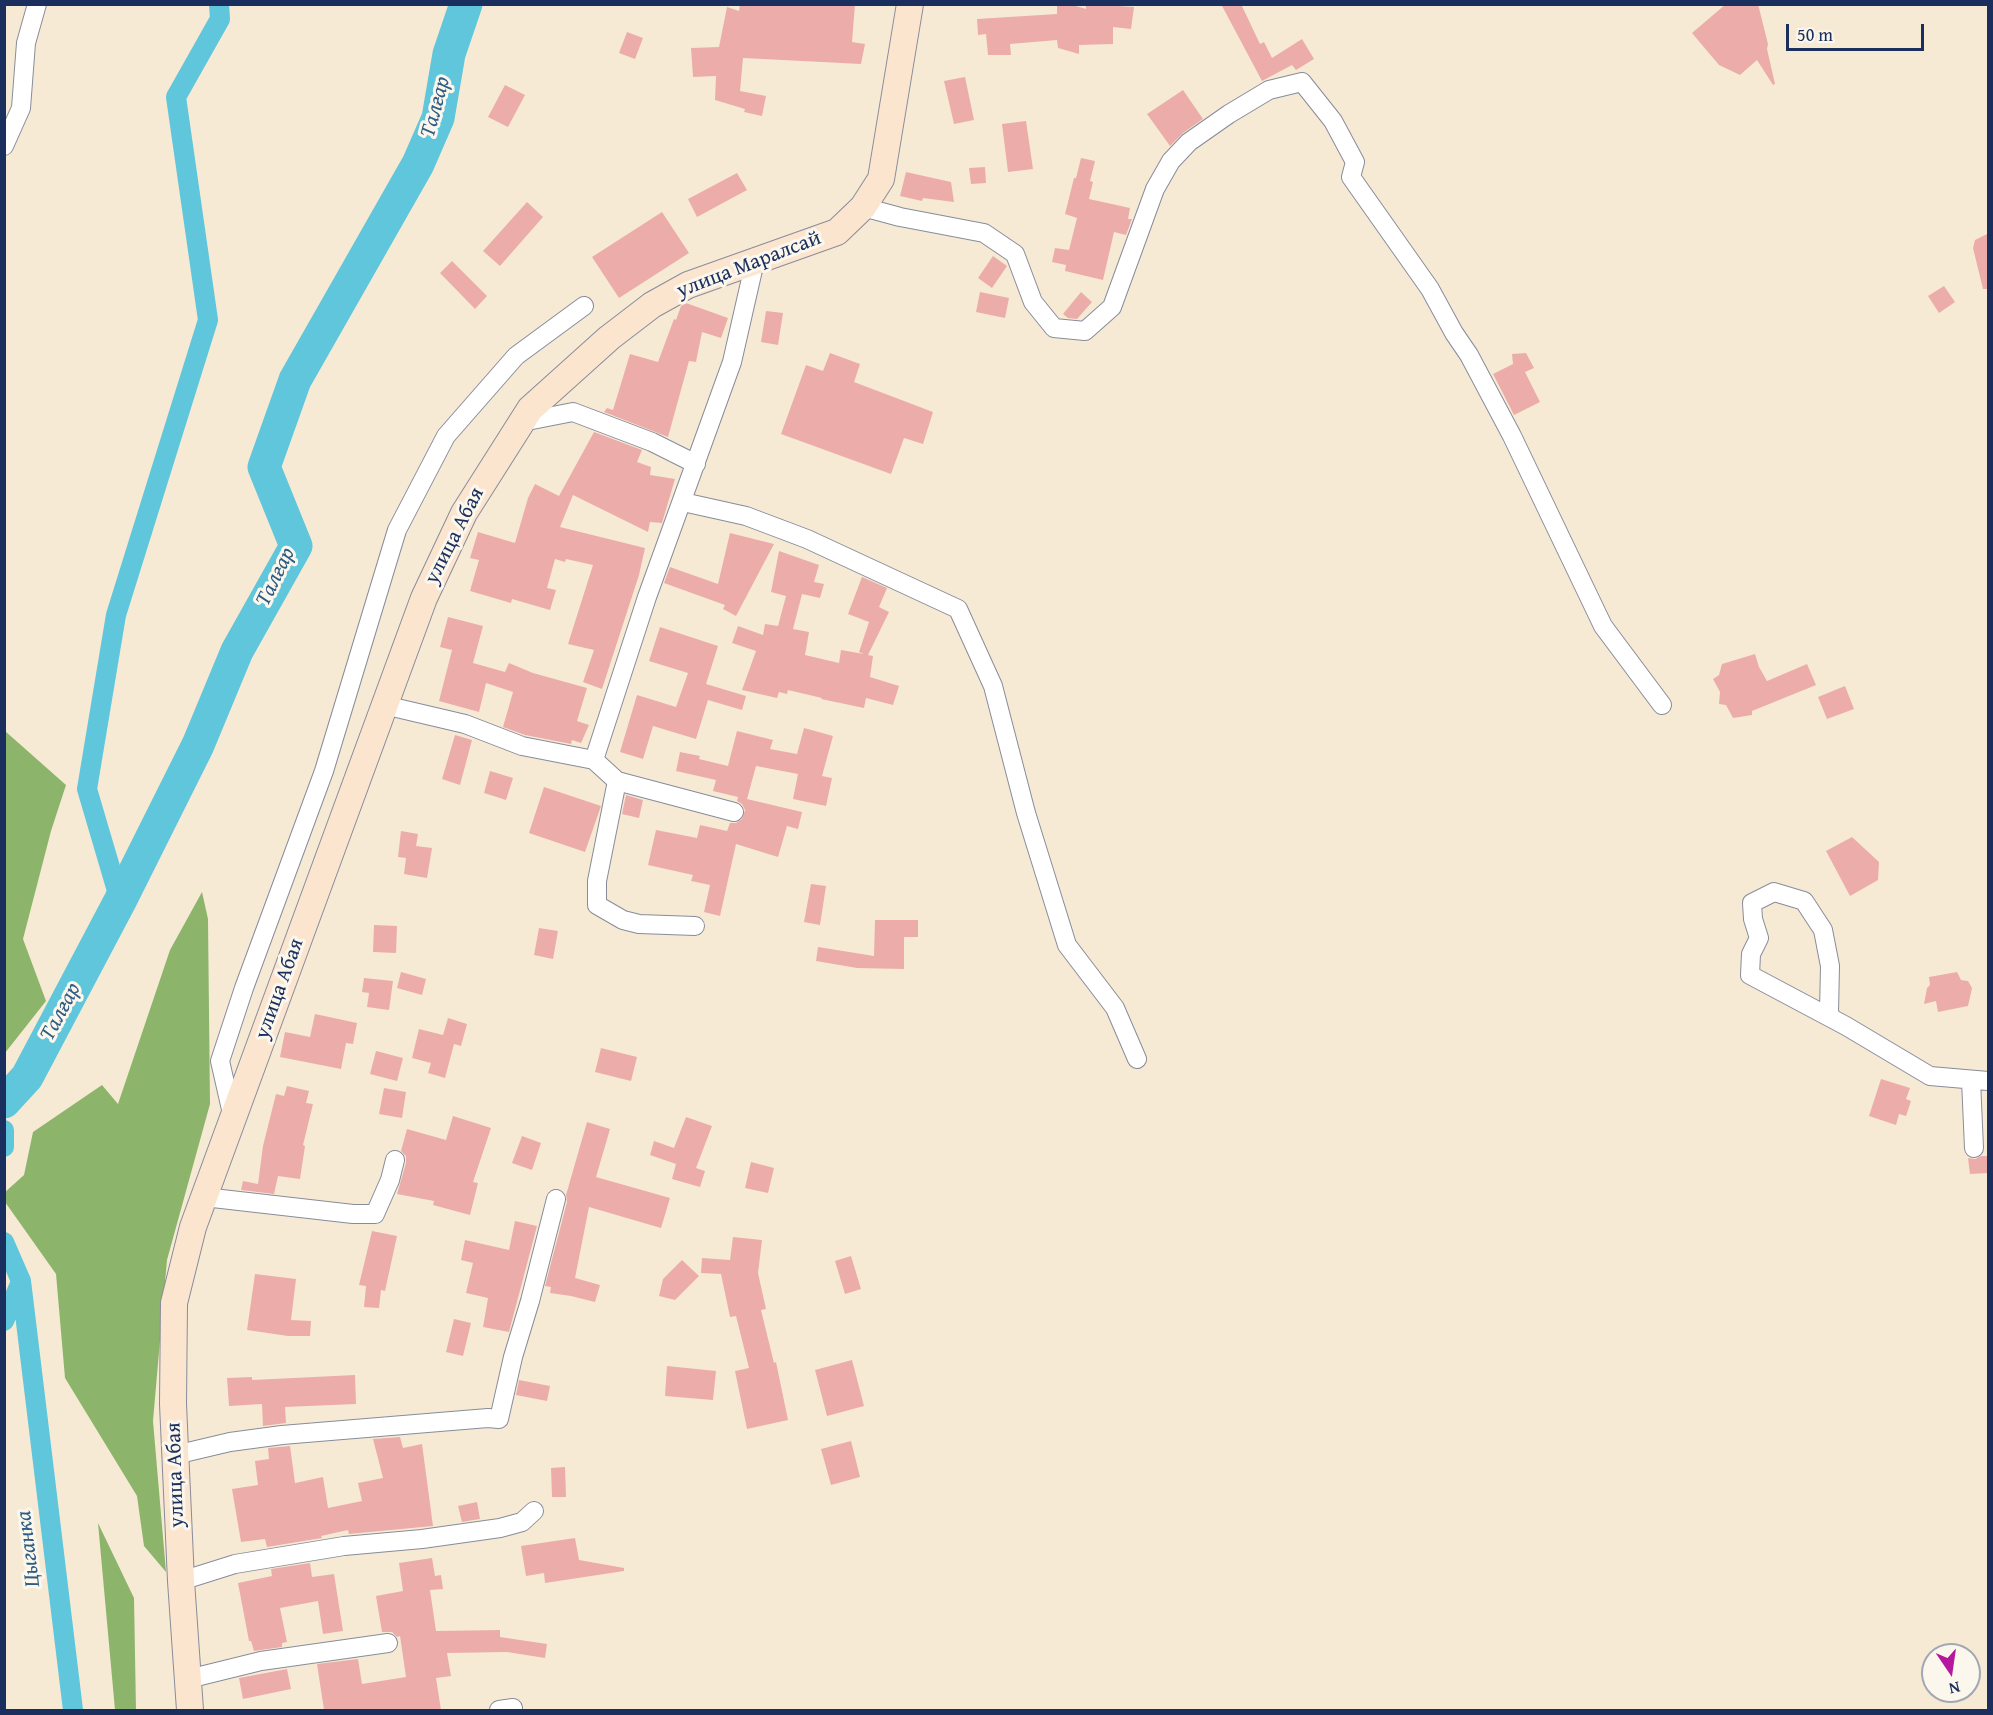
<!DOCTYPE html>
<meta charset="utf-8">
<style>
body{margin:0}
#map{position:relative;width:1993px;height:1715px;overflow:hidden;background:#f6ead5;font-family:"Gentium Book Plus",serif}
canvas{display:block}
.frame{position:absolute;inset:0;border:6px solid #1b2f5e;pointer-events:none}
.north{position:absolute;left:1921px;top:1643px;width:60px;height:60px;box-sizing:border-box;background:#fbf7ec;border:2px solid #a1a7b3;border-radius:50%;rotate:167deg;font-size:16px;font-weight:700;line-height:24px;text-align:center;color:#1b2f5e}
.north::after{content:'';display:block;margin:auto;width:21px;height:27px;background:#b5179e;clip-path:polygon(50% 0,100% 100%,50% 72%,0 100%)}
.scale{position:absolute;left:1786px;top:24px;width:138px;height:27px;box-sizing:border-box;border:3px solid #1b2f5e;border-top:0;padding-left:8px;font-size:18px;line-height:21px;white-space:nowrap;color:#1b2f5e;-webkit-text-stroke:4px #fbf7ec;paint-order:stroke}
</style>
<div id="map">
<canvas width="1993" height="1715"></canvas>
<div class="frame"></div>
<div class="north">N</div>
<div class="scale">50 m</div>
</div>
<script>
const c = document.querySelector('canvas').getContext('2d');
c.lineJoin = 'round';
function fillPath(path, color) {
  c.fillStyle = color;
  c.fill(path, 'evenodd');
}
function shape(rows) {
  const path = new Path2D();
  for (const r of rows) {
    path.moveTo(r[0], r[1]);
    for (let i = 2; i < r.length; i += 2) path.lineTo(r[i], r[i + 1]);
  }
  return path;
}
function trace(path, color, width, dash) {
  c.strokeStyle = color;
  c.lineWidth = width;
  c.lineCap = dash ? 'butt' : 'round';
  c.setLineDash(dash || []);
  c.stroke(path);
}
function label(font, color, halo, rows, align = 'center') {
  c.font = font + ' "Gentium Book Plus",serif';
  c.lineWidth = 6;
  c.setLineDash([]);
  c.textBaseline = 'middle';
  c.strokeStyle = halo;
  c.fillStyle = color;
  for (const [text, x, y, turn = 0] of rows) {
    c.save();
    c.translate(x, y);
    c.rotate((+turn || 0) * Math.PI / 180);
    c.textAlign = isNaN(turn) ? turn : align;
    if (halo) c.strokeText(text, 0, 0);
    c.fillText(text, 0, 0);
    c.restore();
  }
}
fillPath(shape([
 [5,731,66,785,51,831,23,939,46,1001,5,1053],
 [202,892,208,919,210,1104,167,1260,153,1421,166,1572,144,1546,137,1496,65,1378,56,1274,5,1202,4,1193,24,1175,33,1132,102,1085,118,1104,170,950],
 [98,1523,134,1598,136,1710,115,1710]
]), '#8cb56b');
trace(shape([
 [120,901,87,789,116,615,208,320,176,97,220,19,219,4],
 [4,1130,4,1147],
 [4,1242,21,1281,73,1710],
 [4,1321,20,1284]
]), '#5fc6db', 20);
trace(shape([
 [4,1102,27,1077,120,901,198,745,237,651,296,546,264,467,295,380,418,164,438,118,449,54,466,4]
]), '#5fc6db', 33);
fillPath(shape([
 [740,4,855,4,852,42,865,44,861,64,743,58,740,91,766,96,762,116,744,112,745,109,715,100,716,76,693,77,691,48,719,47,727,7,739,11],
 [1057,4,1069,4,1086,9,1086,4,1134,7,1131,29,1113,27,1113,44,1079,45,1079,54,1058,48,1057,40,1010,44,1011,55,988,55,986,34,978,35,977,19,1057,14],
 [1221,4,1241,4,1260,44,1264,42,1272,58,1302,39,1314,59,1296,70,1292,65,1262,81],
 [1726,4,1758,4,1768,44,1767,49,1775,84,1773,85,1757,60,1740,75,1719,65,1692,33],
 [627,32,643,38,635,59,619,53],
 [965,77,974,120,954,124,944,81],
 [505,85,525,95,508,127,488,117],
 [1183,90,1203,119,1183,133,1170,146,1147,114],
 [1026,121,1033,169,1008,172,1002,124],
 [1081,158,1095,161,1090,181,1093,182,1089,199,1130,208,1128,219,1132,219,1126,235,1114,232,1103,280,1065,271,1066,265,1052,262,1055,248,1069,250,1077,218,1065,214,1074,178,1076,178],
 [985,167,986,183,971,184,969,168],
 [906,172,951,182,954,202,923,198,922,201,900,196],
 [737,173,747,190,697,217,688,199],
 [527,202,543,217,500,266,483,251],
 [662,212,689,253,619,298,592,257],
 [1989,233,1989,289,1983,289,1973,248,1975,240],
 [993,256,1007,266,992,288,978,278],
 [452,261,487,296,475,309,440,273],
 [1944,286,1955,302,1939,313,1928,296],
 [980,292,1009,298,1005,318,976,312],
 [1081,292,1092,302,1077,319,1068,318,1063,314],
 [686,303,728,318,721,338,702,332,696,362,689,361,668,437,604,412,607,408,613,410,630,354,658,362,674,319,676,320,681,306],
 [766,311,783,313,778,345,761,342],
 [830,353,860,364,854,382,933,412,923,444,904,438,891,474,781,434,806,365,823,371],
 [1526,353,1534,368,1525,372,1540,402,1514,415,1493,374,1513,364,1512,354],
 [594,432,642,450,637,462,651,467,650,475,675,479,662,523,650,522,648,532,573,495,560,527,645,548,639,575,602,689,583,682,594,650,568,644,593,565,566,559,565,562,555,559,547,588,556,590,550,610,512,599,511,603,470,591,479,560,470,558,478,532,515,543,528,498,535,484,559,496],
 [730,533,774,544,736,616,723,609,725,605,664,583,670,567,718,584],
 [779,551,819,565,814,582,824,584,820,598,802,594,793,629,809,632,805,655,839,663,841,650,864,654,859,652,869,622,848,614,862,577,887,588,879,607,889,612,868,655,873,656,870,677,899,686,893,705,866,698,864,708,821,699,822,698,788,690,787,694,779,692,777,698,742,690,756,651,732,643,738,626,763,635,765,624,778,626,786,596,771,592],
 [448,617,483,626,473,663,505,672,509,663,533,673,587,688,577,721,589,725,581,743,572,740,571,744,525,735,503,727,513,692,486,683,479,712,439,701,452,650,440,647],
 [660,627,718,646,706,684,746,696,742,710,708,700,696,739,653,726,643,759,620,752,637,695,676,707,688,673,649,661],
 [1755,654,1759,667,1767,681,1807,664,1816,685,1752,711,1752,715,1733,718,1726,705,1719,704,1720,692,1713,679,1719,675,1722,664],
 [1845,686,1854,709,1827,719,1818,697],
 [804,728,833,736,822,776,832,778,826,806,793,799,798,774,756,766,747,799,802,812,798,829,787,826,778,857,736,844,720,916,704,912,710,885,691,881,693,875,648,865,656,830,697,838,700,825,727,831,730,823,736,823,742,819,745,810,742,804,737,801,738,797,713,791,716,780,676,771,680,752,700,756,699,759,728,766,737,731,773,740,770,749,797,754],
 [455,735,472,740,460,785,442,779],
 [490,771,513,778,506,800,484,793],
 [544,787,601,806,585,852,529,833],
 [626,795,643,800,639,818,622,814],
 [401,831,418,834,416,846,432,848,427,878,404,874,406,858,398,857],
 [1852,837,1879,862,1878,880,1850,896,1826,851],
 [811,884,826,886,820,925,804,922],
 [875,920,918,920,918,937,904,937,904,969,857,968,816,961,818,947,874,956],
 [374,925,397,926,396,953,373,952],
 [539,928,558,931,553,959,534,955],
 [401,972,426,979,422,995,397,988],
 [1957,972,1961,980,1968,981,1972,988,1968,1006,1938,1012,1936,1001,1924,1004,1927,988,1930,985,1929,977],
 [364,978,393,981,389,1010,367,1007,369,993,362,992],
 [315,1014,357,1023,353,1044,346,1043,341,1069,280,1057,285,1032,310,1037],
 [448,1018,467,1024,461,1046,454,1044,445,1078,428,1073,431,1063,412,1058,419,1029,443,1035],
 [601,1048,637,1057,631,1081,595,1072],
 [376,1051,403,1058,397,1081,370,1074],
 [1881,1079,1910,1088,1906,1099,1911,1101,1906,1116,1899,1114,1896,1125,1869,1116],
 [287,1086,309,1091,306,1103,313,1104,303,1145,305,1146,300,1179,278,1176,274,1194,241,1190,243,1181,258,1184,263,1146,276,1094,284,1096],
 [384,1088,406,1092,402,1118,379,1114],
 [453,1116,491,1128,473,1182,478,1183,470,1215,433,1205,434,1201,397,1194,406,1163,406,1156,401,1151,407,1129,446,1140],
 [686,1117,712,1126,696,1168,705,1171,700,1187,672,1179,676,1164,650,1155,654,1141,674,1148],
 [587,1122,610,1129,596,1177,670,1198,661,1228,589,1207,575,1278,600,1285,595,1302,571,1296,550,1293,551,1287,545,1286,567,1202,566,1195],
 [522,1136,541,1143,532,1170,512,1163],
 [1981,1156,1989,1156,1989,1173,1970,1174,1968,1158,1975,1159],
 [751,1162,774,1168,768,1193,745,1188],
 [515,1221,537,1226,509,1332,483,1327,488,1298,466,1293,473,1263,461,1260,465,1240,509,1250],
 [372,1231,397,1236,385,1291,381,1290,379,1308,364,1307,366,1286,359,1285],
 [733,1237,762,1240,758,1273,766,1309,761,1310,774,1363,776,1362,788,1420,747,1429,735,1371,749,1368,736,1316,730,1317,721,1274,701,1273,702,1258,730,1260],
 [851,1256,861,1289,845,1294,835,1261],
 [682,1260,699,1276,675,1300,659,1296,663,1279],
 [255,1274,296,1279,291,1320,311,1321,310,1336,288,1336,247,1330],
 [454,1319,471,1323,463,1356,446,1352],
 [852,1360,864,1406,827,1416,815,1370],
 [667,1366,716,1371,713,1400,665,1396],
 [355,1375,356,1404,285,1407,286,1423,263,1426,262,1404,229,1406,227,1378,252,1377,252,1380],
 [519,1380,550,1386,547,1401,516,1395],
 [400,1437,403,1448,422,1444,433,1526,349,1534,348,1530,321,1536,322,1538,267,1547,265,1539,241,1542,232,1489,258,1485,255,1461,269,1459,268,1448,290,1446,295,1483,323,1477,328,1508,362,1501,358,1483,383,1478,373,1439],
 [851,1441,860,1477,831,1485,821,1449],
 [565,1467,566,1497,552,1497,551,1468],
 [477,1502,480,1519,462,1522,458,1506],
 [575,1538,579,1560,624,1568,624,1571,545,1583,544,1573,526,1576,521,1546],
 [432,1558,435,1576,441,1575,443,1589,430,1590,436,1631,500,1630,500,1637,547,1644,545,1658,507,1652,447,1653,451,1676,436,1678,441,1710,324,1710,317,1664,358,1659,362,1684,406,1677,400,1636,397,1637,392,1632,382,1632,376,1596,403,1591,399,1563],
 [310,1563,312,1577,334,1574,343,1631,323,1634,318,1601,280,1608,287,1642,282,1643,282,1647,254,1651,251,1641,249,1641,238,1583,272,1576,271,1569],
 [287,1669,291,1689,243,1699,239,1678]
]), '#ecadaa');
const street = shape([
 [4,146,21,108,26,43,37,4],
 [863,207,900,217,984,233,1015,254,1033,302,1054,328,1085,331,1112,307,1155,189,1171,161,1189,142,1229,114,1269,90,1302,82,1333,121,1355,162,1351,177,1430,289,1454,333,1469,355,1512,436,1603,626,1662,705],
 [522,422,573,412,652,442,696,464],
 [683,502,746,516,807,539,958,609,993,686,1026,813,1067,945,1115,1008,1137,1059],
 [384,705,465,724,522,746,594,760],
 [617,781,597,881,597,905,623,920,639,924,695,926],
 [734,812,617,781,594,760,647,597,732,362,755,261],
 [1831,1017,1829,1012,1830,966,1823,930,1804,901,1774,892,1752,903,1753,919,1759,938,1751,954,1750,975,1846,1026,1930,1076,1988,1081],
 [1971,1080,1974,1148],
 [233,1118,220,1061,244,988,324,771,397,530,446,436,516,356,584,306],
 [204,1197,353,1214,375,1214,390,1180,395,1160],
 [175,1455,230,1442,282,1435,488,1418,499,1419,513,1357,530,1301,556,1199],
 [181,1581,235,1564,344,1546,422,1539,500,1528,522,1522,534,1511],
 [188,1679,261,1661,388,1643],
 [499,1710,513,1708]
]);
const secondary = shape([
 [190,1710,181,1581,173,1404,174,1303,193,1227,424,598,464,513,530,409,609,338,652,305,688,285,837,232,863,207,881,179,910,4]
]);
trace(street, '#888c9a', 20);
trace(secondary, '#888c9a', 28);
trace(street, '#fff', 18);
trace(secondary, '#fce5cf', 26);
label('21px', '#1b2f5e', '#fbf7ec', [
 ["улица Маралсай",749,265,-21],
 ["улица Абая",455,536,-63],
 ["улица Абая",280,989,-70],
 ["улица Абая",176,1475,-92]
]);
label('italic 22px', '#2f5c84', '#fbf7ec', [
 ["Талғар",436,107,-75],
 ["Талғар",276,577,-64],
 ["Талғар",61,1012,-62],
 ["Цыганка",29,1549,-97]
]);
</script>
